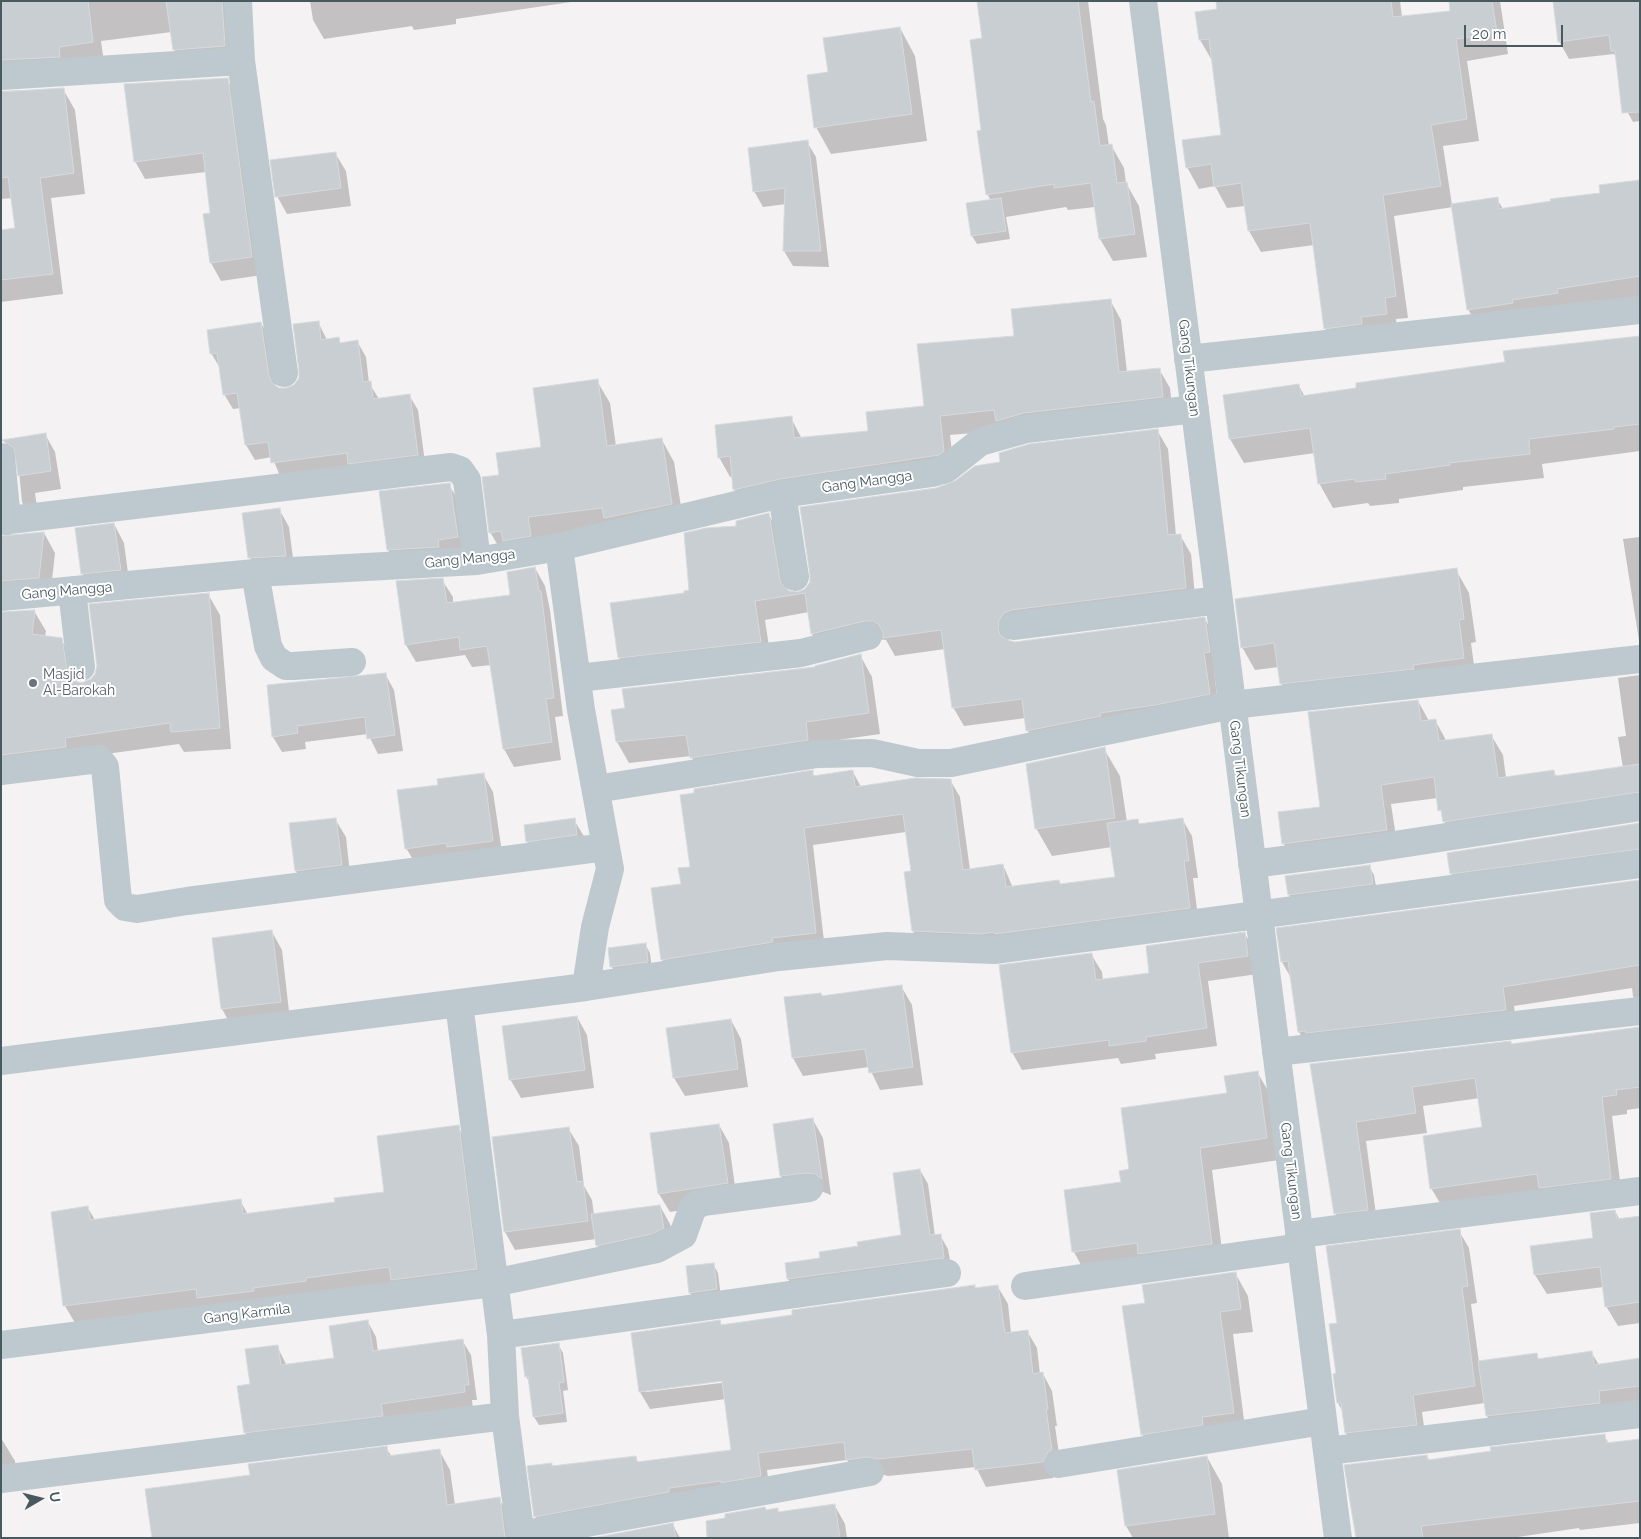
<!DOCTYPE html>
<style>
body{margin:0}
#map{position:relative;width:1641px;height:1539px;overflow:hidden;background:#f4f2f2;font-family:Raleway,sans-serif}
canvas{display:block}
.frame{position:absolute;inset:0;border:2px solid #495960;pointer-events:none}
.north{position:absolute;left:15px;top:1474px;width:50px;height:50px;-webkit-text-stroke:4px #fff;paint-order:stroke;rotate:82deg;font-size:14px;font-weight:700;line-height:20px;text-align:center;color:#495960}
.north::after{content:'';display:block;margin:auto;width:18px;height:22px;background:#495960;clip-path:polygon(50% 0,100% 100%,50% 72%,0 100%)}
.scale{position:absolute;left:1464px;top:25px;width:99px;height:22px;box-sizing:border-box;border:2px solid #495960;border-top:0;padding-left:6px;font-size:15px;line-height:18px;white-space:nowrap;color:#495960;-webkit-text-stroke:4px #fff;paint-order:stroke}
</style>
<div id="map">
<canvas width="1641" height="1539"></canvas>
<div class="frame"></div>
<div class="north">U</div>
<div class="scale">20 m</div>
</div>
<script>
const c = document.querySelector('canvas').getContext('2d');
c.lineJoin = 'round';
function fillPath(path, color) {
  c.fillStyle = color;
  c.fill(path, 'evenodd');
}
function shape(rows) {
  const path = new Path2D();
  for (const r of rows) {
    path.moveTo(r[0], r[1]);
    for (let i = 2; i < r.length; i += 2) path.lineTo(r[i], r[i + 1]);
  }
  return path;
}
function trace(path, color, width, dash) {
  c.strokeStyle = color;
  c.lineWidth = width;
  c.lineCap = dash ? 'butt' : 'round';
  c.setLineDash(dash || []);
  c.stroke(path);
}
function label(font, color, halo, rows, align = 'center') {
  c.font = font + ' Raleway,sans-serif';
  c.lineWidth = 4;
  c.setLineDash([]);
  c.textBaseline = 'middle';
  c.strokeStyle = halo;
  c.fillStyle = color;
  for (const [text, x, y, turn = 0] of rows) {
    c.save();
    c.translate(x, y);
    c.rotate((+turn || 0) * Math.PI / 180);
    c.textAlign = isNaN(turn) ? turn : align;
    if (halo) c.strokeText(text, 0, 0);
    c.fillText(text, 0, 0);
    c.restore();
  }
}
fillPath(shape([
 [1,1,243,1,236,67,186,70,174,49,172,32,101,41,104,63,1,86],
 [310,1,578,1,456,19,456,24,414,30,412,26,324,39,313,20],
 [978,1,1088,1,1103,119,1106,125,1109,146,1111,145,1124,168,1126,183,1139,206,1147,257,1113,261,1100,239,1095,207,1068,210,1066,207,1006,217,1010,239,977,244,972,236,991,201,988,195,979,132,983,132,984,39],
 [1217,1,1400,1,1402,17,1452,13,1450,1,1500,1,1508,54,1467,61,1479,141,1443,146,1452,205,1497,199,1503,209,1601,194,1640,180,1640,300,1481,332,1468,309,1453,207,1394,216,1408,318,1396,319,1398,335,1338,350,1325,328,1314,245,1261,252,1249,231,1245,206,1227,208,1215,186,1199,189,1187,167,1222,136,1213,62,1200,40,1219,10],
 [1640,1,1640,121,1633,122,1623,104,1617,59,1614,54,1569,59,1559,41],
 [900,28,915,56,927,141,831,154,816,127,829,73],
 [227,79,237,97,262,275,221,281,211,263,204,215,212,214,206,172,145,179,135,161],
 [63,89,75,110,85,194,51,198,63,294,1,302,1,231,16,229,12,198,1,199,1,91],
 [807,142,816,157,829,267,793,266,784,251,786,204,763,207,754,191],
 [335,153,346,171,351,206,287,214,277,196],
 [1110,300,1121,320,1127,372,1159,369,1170,388,1173,416,950,435,954,470,745,508,734,489,733,476,730,477,719,457,791,418,802,439,869,432,925,407,1015,338],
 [318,322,327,340,338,339,341,344,357,341,366,357,369,383,379,399,409,395,418,410,426,470,281,478,272,457,255,460,246,445,241,408,233,409,224,394,220,368,211,353,261,323,269,338,276,387,286,390,295,386,300,379],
 [1640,338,1640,451,1542,464,1544,478,1463,487,1463,490,1399,499,1399,503,1370,506,1368,503,1333,508,1319,483,1315,453,1244,463,1230,439,1224,396,1299,386,1305,397],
 [597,381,610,403,616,446,662,440,674,462,684,526,503,554,490,532,500,476,542,448],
 [1157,430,1168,449,1176,536,1180,535,1191,554,1196,606,1009,638,1008,642,1015,643,1205,619,1215,637,1220,670,1214,671,1219,712,1038,749,1028,731,1026,718,964,726,953,707,945,649,895,656,886,640,876,639,823,652,812,634,809,612,765,620,771,660,630,676,619,657,690,591,738,527,769,515,779,533,788,593,798,594,937,489,1002,463],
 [45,434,55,452,61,489,35,493,39,520,33,521,22,502,18,461,14,458,4,441],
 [449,485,460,503,468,555,399,568,388,550],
 [279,509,289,527,295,574,260,576,250,558],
 [114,524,124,543,130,588,93,591,82,573],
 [44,533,55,553,50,598,1,608,1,538],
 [1640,537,1640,647,1623,539],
 [535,568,545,586,550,610,563,716,555,717,561,760,514,767,504,749,491,665,472,667,465,655,416,662,406,645,442,580,453,597,453,604,512,596],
 [1456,570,1469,593,1476,642,1471,643,1476,680,1294,706,1281,683,1279,667,1255,670,1242,647],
 [208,594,220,615,231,749,184,752,179,744,77,758,1,782,1,614,34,611,46,631,45,637,61,639,73,660,77,683,82,684,91,680],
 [860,655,872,677,880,734,817,743,703,779,691,756,629,763,617,742,817,669],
 [385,674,394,690,403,751,378,754,368,734,305,742,306,749,282,752,273,737],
 [1640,675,1640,812,1455,841,1444,821,1438,798,1391,804,1398,850,1295,864,1284,844,1279,814,1322,808,1418,701,1429,721,1435,720,1447,742,1491,735,1503,755,1506,778,1553,771,1557,777,1623,768,1618,737,1626,736,1618,678],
 [1104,749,1120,776,1127,822,1137,820,1140,825,1182,819,1192,836,1198,878,1193,878,1199,925,923,948,913,931,912,872,906,832,813,845,825,950,672,976,662,959,682,885,692,868,812,772,815,777,853,772,861,787,950,780,960,797,970,870,1003,865,1013,888,1059,881,1061,885,1116,878,1112,847,1052,856,1036,828],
 [483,774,493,792,503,859,417,866,406,848,440,786],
 [335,819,346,837,351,883,306,889,296,871,290,824],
 [574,820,585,838,538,859,527,841],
 [1640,824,1640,869,1463,893,1451,873],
 [1369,866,1374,875,1377,892,1294,903,1289,895],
 [1640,881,1640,1008,1633,996,1632,988,1514,1006,1517,1030,1310,1051,1299,1032,1291,978,1282,962],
 [272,932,282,950,290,1020,232,1027,222,1009],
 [1245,934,1255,952,1258,974,1208,981,1217,1046,1155,1054,1156,1059,1121,1064,1118,1058,1022,1070,1012,1052,1091,954,1102,972,1103,980,1151,974],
 [645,944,650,953,652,970,617,976,612,967,610,949],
 [901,986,912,1005,923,1085,880,1090,869,1067,803,1076,793,1058,823,998],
 [577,1017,587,1035,594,1088,521,1098,510,1079],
 [731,1020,741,1039,748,1087,685,1096,674,1078],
 [1640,1028,1640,1108,1627,1110,1627,1114,1612,1116,1622,1198,1443,1208,1431,1188,1484,1129,1480,1098,1423,1106,1427,1133,1366,1141,1378,1229,1346,1233,1335,1213,1311,1065,1511,1045],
 [1257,1072,1270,1094,1279,1160,1212,1170,1224,1266,1086,1274,1074,1252,1065,1191,1122,1183,1130,1171],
 [813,1120,823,1138,831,1195,818,1190,792,1194,781,1176],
 [719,1125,729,1143,737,1201,670,1212,659,1194,651,1134],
 [458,1127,471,1149,489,1292,78,1328,65,1306,52,1213,88,1208,95,1220,240,1200,248,1215,336,1203,386,1193],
 [568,1128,579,1146,584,1186,592,1200,594,1215,660,1206,670,1224,673,1246,607,1263,597,1245,596,1239,515,1250,505,1232],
 [920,1170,928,1184,935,1236,940,1235,948,1249,952,1271,796,1293,788,1279,786,1264,822,1259,903,1236],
 [1615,1211,1620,1220,1640,1217,1640,1323,1618,1326,1606,1306,1604,1287,1547,1294,1535,1275,1595,1239],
 [1459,1231,1469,1248,1477,1303,1471,1304,1479,1362,1536,1354,1539,1360,1591,1352,1599,1365,1640,1360,1640,1407,1498,1436,1487,1416,1485,1403,1422,1412,1426,1441,1356,1450,1346,1433,1343,1412,1338,1403,1338,1324],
 [713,1264,718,1273,721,1298,695,1301,690,1293],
 [1235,1273,1248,1296,1253,1332,1233,1334,1246,1436,1155,1457,1142,1434,1146,1304],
 [974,1286,976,1290,998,1287,1008,1304,1011,1333,1027,1331,1037,1348,1040,1374,1043,1374,1052,1391,1057,1426,1055,1426,1061,1468,1057,1469,1053,1478,986,1487,976,1467,888,1476,878,1473,857,1477,847,1460,767,1470,770,1493,545,1533,535,1516,551,1464,553,1468,635,1457,639,1463,733,1451,726,1399,650,1409,640,1392,720,1322,722,1326],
 [728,1379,729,1382,646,1392,646,1390],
 [368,1322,376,1337,378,1352,462,1340,471,1355,477,1400,472,1400,473,1408,254,1448,245,1432,251,1385,277,1346,287,1366,335,1359],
 [558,1344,563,1353,568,1390,563,1391,567,1422,539,1425,534,1417,530,1384,526,1376],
 [1604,1435,1609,1444,1640,1440,1640,1523,1580,1530,1579,1528,1511,1538,1357,1538,1427,1456,1430,1461],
 [1,1438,15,1461,18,1485,1,1490],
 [386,1448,392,1457,439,1450,450,1470,455,1505,499,1499,511,1519,513,1538,153,1538,251,1476],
 [1207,1457,1222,1484,1229,1538,1133,1538,1126,1526],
 [835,1506,845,1524,847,1538,729,1538,777,1510,779,1513],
 [673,1525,680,1538,600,1538]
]), '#0003');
const building = shape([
 [1,1,88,1,93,42,59,47,60,57,1,60,1,1],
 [166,1,222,1,225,46,173,50,166,1],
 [977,1,1078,1,1091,102,1094,101,1100,146,1112,144,1117,183,1127,182,1135,234,1099,239,1091,183,1054,188,1054,184,986,195,977,131,981,130,970,40,982,38,977,1],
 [1216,1,1391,1,1393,17,1450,11,1449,1,1492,1,1497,33,1456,39,1467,119,1431,125,1441,186,1383,195,1396,296,1385,298,1387,314,1361,317,1362,324,1324,329,1310,223,1248,231,1241,183,1214,187,1211,164,1186,168,1182,140,1221,135,1209,39,1199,40,1195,12,1217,9,1216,1],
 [1553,1,1640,1,1640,112,1622,113,1615,51,1611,51,1609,35,1558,42,1553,1],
 [900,27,912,114,814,128,807,75,828,72,823,38,900,27],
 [228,78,252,257,210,263,203,214,210,213,203,153,134,162,124,84,228,78],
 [64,88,74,173,40,178,53,274,1,280,1,230,15,228,8,177,1,178,1,92,64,88],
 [808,140,821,251,783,251,785,188,753,192,748,148,808,140],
 [336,152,341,188,275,197,270,160,336,152],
 [1640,180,1640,276,1557,289,1558,293,1512,300,1513,303,1467,310,1451,204,1498,197,1499,209,1551,201,1550,199,1600,193,1599,185,1640,180],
 [1001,198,1006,231,971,236,966,203,1001,198],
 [1111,299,1119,372,1160,368,1163,397,1024,413,996,421,994,410,940,416,944,451,939,455,780,479,733,490,730,456,718,458,715,425,792,416,794,438,868,431,866,412,924,406,917,344,1014,336,1011,309,1111,299],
 [319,321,321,340,339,337,340,343,358,340,363,382,371,381,373,399,410,394,418,455,348,464,347,453,271,463,268,442,245,445,237,393,223,395,217,353,210,354,207,330,261,322,269,376,272,383,279,388,286,388,294,385,299,378,299,371,293,324,319,321],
 [1640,336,1640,424,1614,427,1614,429,1529,439,1530,454,1449,463,1450,465,1385,474,1386,479,1355,482,1355,479,1318,484,1310,428,1229,439,1223,395,1299,384,1301,396,1356,388,1356,383,1505,362,1503,351,1640,336],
 [598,379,607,446,662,438,672,504,604,518,602,508,528,517,531,536,503,541,501,531,489,533,482,477,499,475,496,453,541,447,533,388,598,379],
 [1158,429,1168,535,1181,534,1186,588,1011,610,1004,613,999,620,998,628,1000,635,1007,640,1015,642,1205,617,1210,652,1204,653,1210,694,1155,705,1100,713,1101,716,1026,731,1022,699,952,708,941,630,883,638,883,632,879,625,873,621,865,621,811,634,805,593,755,601,761,642,618,658,610,603,684,593,684,591,689,590,684,533,706,528,736,526,736,521,769,513,780,580,783,586,789,591,798,592,805,589,810,582,810,575,800,507,936,488,955,481,975,466,1000,462,999,453,1029,444,1158,429],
 [46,433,51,471,18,476,14,448,2,440,46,433],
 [450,483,458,537,438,540,439,547,387,550,379,491,450,483],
 [280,508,286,556,248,558,242,513,280,508],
 [114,523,121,570,81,574,75,528,114,523],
 [44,532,39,578,1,581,1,536,44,532],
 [535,567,539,591,541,591,554,698,546,699,552,742,503,749,487,646,460,650,459,637,405,645,396,581,443,578,447,603,510,595,507,572,535,567],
 [1457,568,1464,619,1459,620,1464,658,1413,665,1414,669,1280,684,1274,643,1241,648,1235,599,1457,568],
 [209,593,220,728,171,732,170,723,65,738,66,747,1,755,1,612,35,610,32,634,62,638,68,676,74,681,82,683,91,679,95,674,97,666,89,604,209,593],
 [861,654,869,713,806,722,808,740,690,758,686,735,616,742,611,710,625,708,622,689,815,667,815,666,861,654],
 [386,673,395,735,367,739,365,717,297,726,298,733,272,737,267,685,386,673],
 [1418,700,1421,721,1436,719,1439,741,1492,734,1498,778,1554,770,1555,776,1640,764,1640,792,1443,822,1441,810,1438,811,1434,777,1381,785,1387,830,1282,844,1278,812,1320,807,1308,712,1418,700],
 [1105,747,1115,818,1035,829,1026,764,1105,747],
 [813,770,813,776,853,770,855,787,915,778,951,779,963,870,1003,864,1006,887,1059,880,1060,884,1115,877,1107,823,1138,819,1139,824,1183,818,1189,861,1184,861,1190,908,995,934,994,932,981,934,912,931,904,872,911,871,903,814,804,828,816,933,772,938,773,942,661,960,651,888,681,884,678,868,690,867,680,795,694,793,694,789,813,770],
 [484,773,493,841,447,847,446,843,405,849,397,790,438,785,437,779,484,773],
 [336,818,342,865,295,871,289,823,336,818],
 [575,818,577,835,526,842,524,825,575,818],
 [1640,823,1640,849,1450,874,1447,853,1640,823],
 [1370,865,1373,884,1288,895,1285,876,1370,865],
 [1640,880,1640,965,1503,987,1506,1010,1306,1033,1305,1031,1298,1032,1288,961,1281,962,1276,928,1640,880],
 [272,930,281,1002,221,1009,212,938,272,930],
 [1245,932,1248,956,1198,963,1207,1028,1146,1037,1146,1041,1109,1046,1109,1040,1011,1053,999,965,1092,953,1096,980,1149,973,1146,946,1245,932],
 [646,943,648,962,610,967,608,948,646,943],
 [902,985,913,1067,869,1073,865,1049,792,1058,784,997,821,993,822,996,902,985],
 [577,1016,585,1070,509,1080,502,1026,577,1016],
 [731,1019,738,1069,673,1078,666,1028,731,1019],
 [1640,1027,1640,1087,1616,1090,1617,1095,1602,1097,1611,1179,1539,1188,1537,1174,1430,1189,1423,1136,1482,1127,1475,1078,1412,1087,1416,1113,1356,1122,1368,1210,1334,1214,1310,1064,1511,1041,1511,1044,1640,1027],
 [1258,1071,1267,1138,1200,1148,1212,1244,1138,1254,1137,1243,1072,1252,1064,1190,1121,1182,1119,1171,1129,1169,1121,1108,1227,1093,1224,1076,1258,1071],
 [813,1118,822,1179,815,1174,807,1173,780,1176,773,1124,813,1118],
 [719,1124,728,1183,658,1194,650,1133,719,1124],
 [459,1125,477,1269,391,1280,389,1267,306,1278,306,1281,253,1288,254,1291,197,1298,196,1289,63,1306,51,1212,88,1206,90,1220,241,1199,243,1214,335,1202,334,1198,384,1192,377,1136,459,1125],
 [569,1127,577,1182,583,1181,588,1221,504,1232,492,1137,569,1127],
 [920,1169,930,1235,941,1234,944,1258,787,1279,785,1263,820,1258,819,1252,858,1246,857,1242,901,1235,893,1173,920,1169],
 [660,1205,664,1228,652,1234,596,1246,591,1214,660,1205],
 [1615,1210,1617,1219,1640,1216,1640,1302,1605,1307,1600,1267,1534,1275,1530,1246,1593,1238,1590,1213,1615,1210],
 [1460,1229,1468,1286,1462,1287,1475,1386,1413,1395,1417,1425,1345,1433,1341,1403,1337,1403,1333,1374,1336,1373,1329,1324,1337,1323,1326,1246,1460,1229],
 [714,1263,717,1289,689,1293,686,1266,714,1263],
 [1236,1272,1241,1309,1220,1312,1234,1413,1202,1417,1203,1425,1141,1435,1122,1306,1145,1303,1142,1285,1236,1272],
 [975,1285,975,1288,998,1285,1005,1333,1028,1330,1033,1374,1043,1372,1048,1409,1046,1409,1052,1450,1048,1452,1043,1462,975,1470,972,1449,878,1459,867,1457,846,1460,844,1442,758,1453,761,1476,721,1483,721,1481,669,1488,669,1492,534,1517,527,1466,552,1463,552,1466,636,1456,637,1462,731,1450,722,1381,639,1392,631,1333,720,1320,721,1325,792,1315,792,1310,975,1285],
 [368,1320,373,1351,463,1339,469,1385,464,1385,465,1392,381,1404,383,1416,244,1433,237,1386,250,1384,245,1349,278,1345,281,1365,334,1358,329,1326,368,1320],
 [559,1343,564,1382,559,1383,563,1413,533,1417,528,1376,525,1377,521,1348,559,1343],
 [1592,1351,1594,1365,1640,1358,1640,1386,1599,1391,1600,1403,1486,1416,1478,1361,1537,1353,1538,1359,1592,1351],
 [1605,1434,1606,1443,1640,1439,1640,1501,1421,1526,1423,1538,1356,1538,1344,1465,1427,1455,1428,1460,1491,1451,1490,1447,1605,1434],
 [387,1446,388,1456,440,1449,447,1505,500,1497,505,1538,152,1538,145,1489,250,1475,248,1464,387,1446],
 [1207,1456,1215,1514,1125,1526,1117,1470,1207,1456],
 [835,1504,840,1538,707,1538,706,1521,725,1518,725,1514,765,1507,766,1510,778,1508,778,1512,835,1504],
 [673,1523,676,1538,593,1538,673,1523]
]);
fillPath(building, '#c8ced1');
trace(building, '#d6d9dd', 1);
trace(shape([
 [238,1,241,61,284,373],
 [1143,1,1338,1538],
 [1,76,241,61],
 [1188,359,1640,310],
 [1,457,7,521],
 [782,494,795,577],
 [1,521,451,467,460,470,467,480,477,561],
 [559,547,581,710,610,869,595,927,586,987],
 [255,573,268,646,274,658,286,666,293,666,352,662],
 [72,591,81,667],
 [1,597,255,573,477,561,559,547,782,494,932,473,946,469,980,442,1026,429,1195,409],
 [1013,626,1219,600],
 [578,678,801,653,868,636],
 [1,771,99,759,105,767,118,900,125,907,137,909,187,901,606,847],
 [596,789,817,754,872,753,918,763,951,763,1232,705,1640,659],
 [1252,864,1362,850,1640,807],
 [1276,1052,1640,1011],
 [1,1061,459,1003],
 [1299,1234,1640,1191],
 [1025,1286,1301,1247],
 [501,1335,947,1273],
 [1,1345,493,1283,657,1249,683,1235,693,1207,703,1202,809,1188],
 [1327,1451,1640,1414],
 [1058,1464,1323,1421],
 [1,1479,505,1416],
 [520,1535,870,1472],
 [521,1538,505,1416,501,1335,459,1003,586,987,779,957,887,946,994,950,1640,864]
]), '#bdc9ce', 28);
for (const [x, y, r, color] of [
 [33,683,5,"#6b7280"]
]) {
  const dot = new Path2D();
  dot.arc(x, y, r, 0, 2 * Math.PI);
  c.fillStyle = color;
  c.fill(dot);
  trace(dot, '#fff', 2);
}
label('14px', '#495960', '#fff', [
 ["Gang Tikungan",1189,368,83],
 ["Gang Mangga",867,482,-8],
 ["Gang Mangga",470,559,-6],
 ["Gang Mangga",67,591,-5],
 ["Gang Tikungan",1240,769,83],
 ["Gang Tikungan",1291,1171,83],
 ["Gang Karmila",247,1314,-7]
]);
label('14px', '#5b616d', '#fff', [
 ["Masjid",43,675],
 ["Al-Barokah",43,691]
], 'left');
</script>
